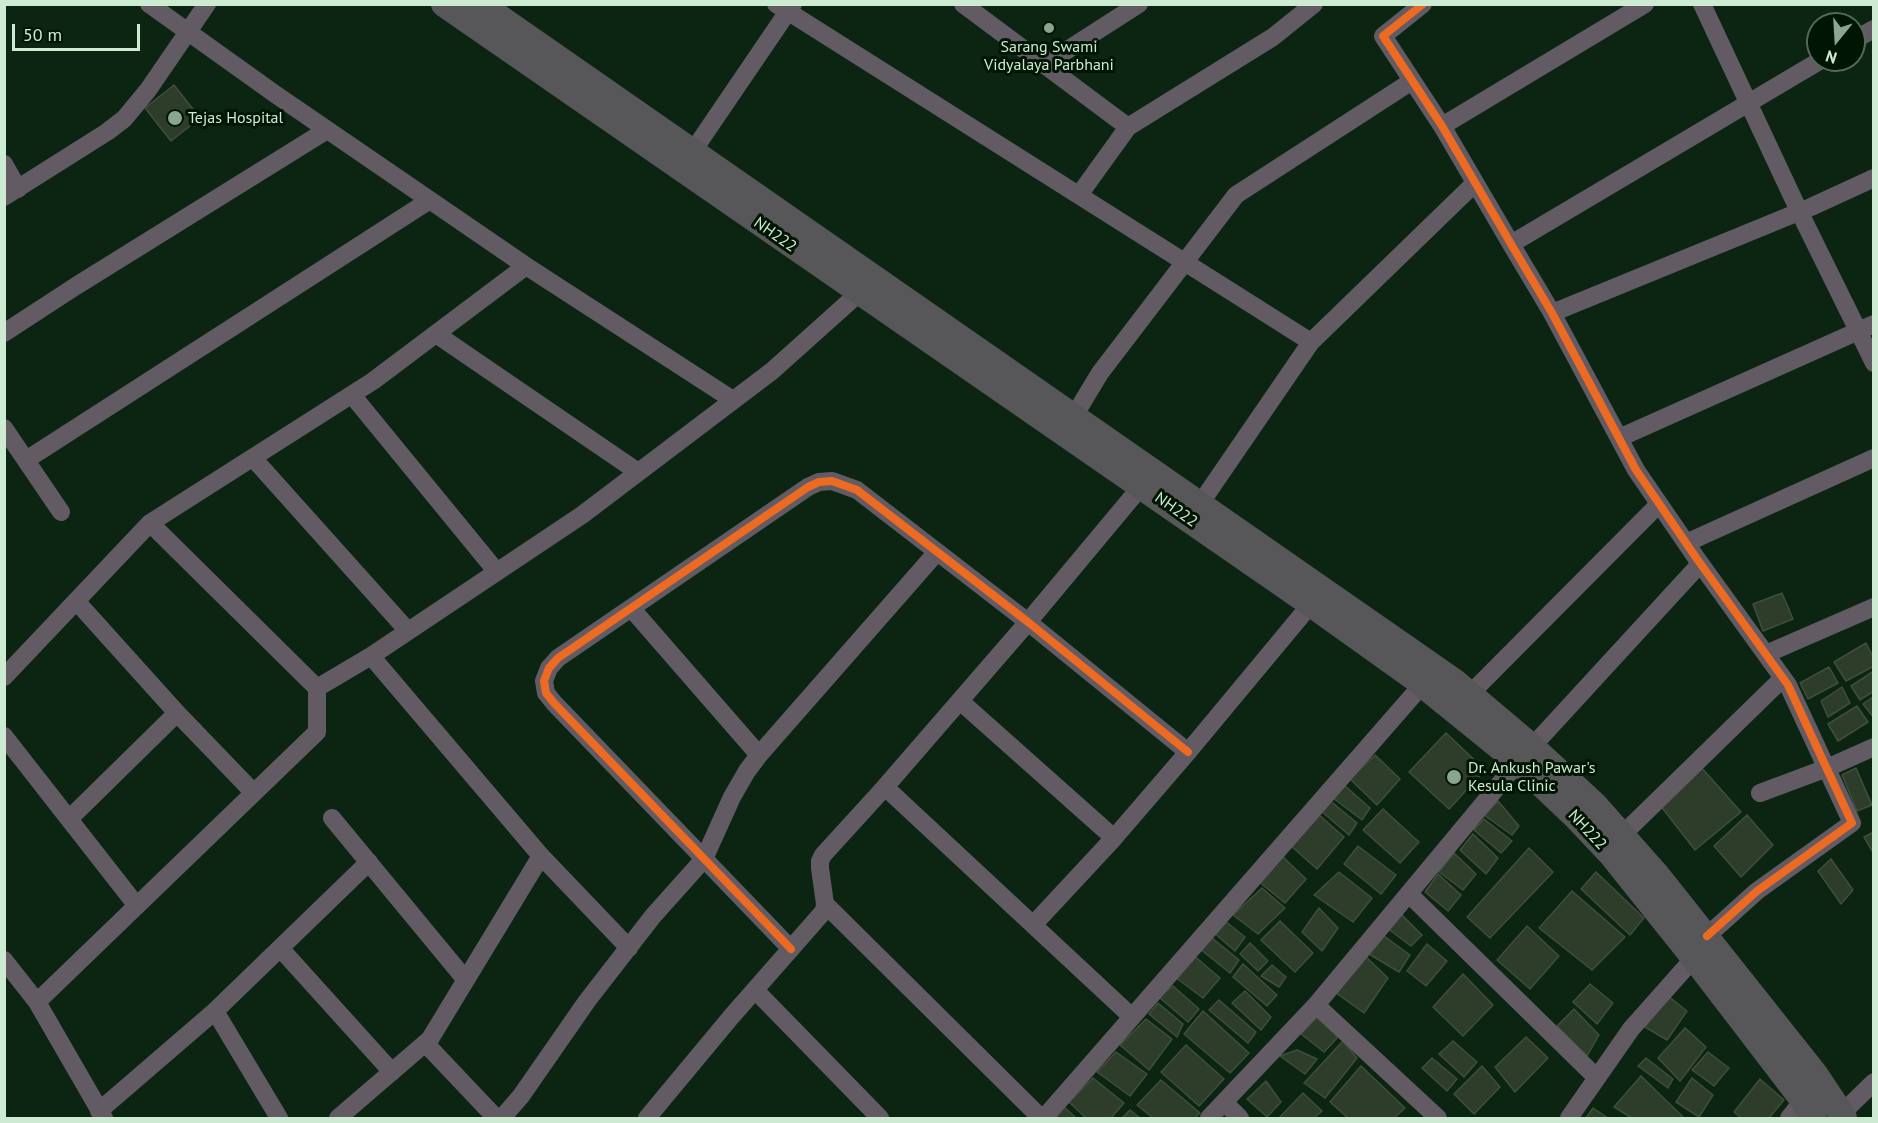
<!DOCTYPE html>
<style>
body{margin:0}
#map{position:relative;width:1878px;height:1123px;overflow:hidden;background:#0b2512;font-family:"PT Sans",sans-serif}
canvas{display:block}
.frame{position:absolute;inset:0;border:6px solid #cdebd0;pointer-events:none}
.north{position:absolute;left:1806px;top:12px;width:60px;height:60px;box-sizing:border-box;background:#001503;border:2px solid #526b55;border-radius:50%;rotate:198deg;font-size:16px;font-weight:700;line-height:24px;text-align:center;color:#cdebd0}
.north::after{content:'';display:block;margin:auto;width:21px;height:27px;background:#89a68e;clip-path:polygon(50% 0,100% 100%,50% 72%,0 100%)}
.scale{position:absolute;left:12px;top:24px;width:128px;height:27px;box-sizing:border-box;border:3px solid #cdebd0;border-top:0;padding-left:8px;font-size:18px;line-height:21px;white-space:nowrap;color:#cdebd0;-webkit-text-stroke:4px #001503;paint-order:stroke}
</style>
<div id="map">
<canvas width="1878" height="1123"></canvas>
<div class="frame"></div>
<div class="north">N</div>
<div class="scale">50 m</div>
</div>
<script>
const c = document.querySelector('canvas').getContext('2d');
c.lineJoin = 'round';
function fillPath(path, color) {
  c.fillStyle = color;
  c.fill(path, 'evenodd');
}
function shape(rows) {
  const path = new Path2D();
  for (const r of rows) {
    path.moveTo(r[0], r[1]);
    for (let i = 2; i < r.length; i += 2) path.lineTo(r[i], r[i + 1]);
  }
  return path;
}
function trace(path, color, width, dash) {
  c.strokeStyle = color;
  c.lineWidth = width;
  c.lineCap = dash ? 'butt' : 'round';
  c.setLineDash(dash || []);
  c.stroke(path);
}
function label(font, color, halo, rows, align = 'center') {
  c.font = font + ' "PT Sans",sans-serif';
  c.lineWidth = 6;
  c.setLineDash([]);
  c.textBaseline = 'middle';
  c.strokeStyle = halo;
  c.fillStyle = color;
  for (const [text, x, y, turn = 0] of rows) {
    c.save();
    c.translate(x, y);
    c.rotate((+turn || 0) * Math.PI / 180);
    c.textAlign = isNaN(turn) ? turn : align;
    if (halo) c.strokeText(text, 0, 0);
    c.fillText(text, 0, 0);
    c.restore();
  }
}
const building = shape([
 [174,85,200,118,171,141,145,108,174,85],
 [1782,593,1793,619,1763,631,1753,604,1782,593],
 [1866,643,1874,659,1874,666,1846,681,1834,662,1866,643],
 [1829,667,1838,683,1808,699,1800,683,1829,667],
 [1874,671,1874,691,1860,700,1851,686,1874,671],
 [1842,687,1850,703,1828,717,1821,701,1842,687],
 [1874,696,1874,718,1863,704,1874,696],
 [1857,706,1868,722,1838,741,1828,724,1857,706],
 [1446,733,1485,770,1449,809,1409,772,1446,733],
 [1375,755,1400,779,1377,805,1350,779,1375,755],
 [1700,766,1741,812,1695,850,1660,805,1700,766],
 [1856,768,1872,805,1857,811,1842,775,1856,768],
 [1344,785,1370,808,1362,820,1333,798,1344,785],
 [1328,799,1357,823,1349,835,1320,810,1328,799],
 [1498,801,1519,826,1512,835,1484,815,1498,801],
 [1383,809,1419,842,1400,863,1363,830,1383,809],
 [1318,814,1344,837,1317,869,1290,845,1318,814],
 [1747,815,1773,845,1741,877,1714,846,1747,815],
 [1484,819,1512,841,1501,853,1474,830,1484,819],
 [1874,832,1874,854,1864,837,1874,832],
 [1473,834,1498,858,1486,874,1460,850,1473,834],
 [1358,846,1396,875,1381,894,1344,864,1358,846],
 [1529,848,1553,872,1490,938,1467,917,1529,848],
 [1454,853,1476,874,1463,890,1439,872,1454,853],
 [1282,856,1306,879,1285,903,1258,881,1282,856],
 [1831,859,1853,890,1841,904,1818,871,1831,859],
 [1339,872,1372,898,1353,922,1314,895,1339,872],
 [1596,872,1644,918,1630,935,1581,889,1596,872],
 [1438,874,1461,895,1448,911,1425,892,1438,874],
 [1262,888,1285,908,1258,934,1233,915,1262,888],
 [1572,891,1625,937,1592,970,1539,928,1572,891],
 [1319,908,1338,928,1322,951,1302,932,1319,908],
 [1402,915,1422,935,1411,946,1387,928,1402,915],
 [1225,921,1245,937,1235,951,1213,932,1225,921],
 [1280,921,1313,953,1295,972,1261,940,1280,921],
 [1527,926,1559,956,1530,989,1497,960,1527,926],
 [1384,936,1410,955,1399,972,1369,954,1384,936],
 [1211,937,1239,960,1230,973,1200,949,1211,937],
 [1250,943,1268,961,1258,971,1240,954,1250,943],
 [1427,944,1447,961,1426,986,1407,971,1427,944],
 [1192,954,1220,978,1203,998,1175,977,1192,954],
 [1365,956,1388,978,1364,1013,1336,993,1365,956],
 [1243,964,1277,995,1267,1006,1233,977,1243,964],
 [1272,965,1286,977,1279,987,1261,976,1272,965],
 [1463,974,1493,1005,1463,1036,1433,1007,1463,974],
 [1590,984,1613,1003,1597,1024,1573,1002,1590,984],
 [1173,986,1199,1009,1188,1022,1159,997,1173,986],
 [1245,991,1271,1017,1261,1030,1232,1003,1245,991],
 [1668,996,1687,1011,1667,1040,1645,1027,1668,996],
 [1219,1000,1256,1032,1248,1043,1209,1010,1219,1000],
 [1158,1003,1183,1024,1177,1037,1149,1014,1158,1003],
 [1574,1009,1599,1035,1587,1056,1557,1026,1574,1009],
 [1203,1011,1249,1053,1230,1073,1184,1034,1203,1011],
 [1317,1017,1338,1037,1324,1052,1301,1034,1317,1017],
 [1146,1019,1172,1039,1149,1070,1120,1045,1146,1019],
 [1685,1028,1706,1047,1680,1081,1658,1058,1685,1028],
 [1526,1037,1548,1058,1515,1092,1495,1067,1526,1037],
 [1343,1041,1357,1058,1325,1098,1304,1083,1343,1041],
 [1453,1041,1477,1062,1464,1077,1439,1054,1453,1041],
 [1186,1045,1224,1079,1199,1106,1161,1072,1186,1045],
 [1297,1050,1317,1059,1305,1074,1280,1056,1297,1050],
 [1116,1052,1147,1074,1130,1096,1097,1072,1116,1052],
 [1708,1052,1729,1068,1714,1086,1692,1070,1708,1052],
 [1432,1058,1457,1079,1447,1091,1422,1068,1432,1058],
 [1646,1058,1673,1079,1668,1088,1638,1066,1646,1058],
 [1361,1066,1405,1108,1394,1118,1348,1118,1330,1102,1361,1066],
 [1482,1066,1500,1087,1474,1114,1454,1094,1482,1066],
 [1641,1076,1684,1118,1632,1118,1614,1107,1641,1076],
 [1093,1078,1124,1103,1111,1118,1086,1118,1069,1102,1093,1078],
 [1692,1078,1713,1095,1699,1117,1676,1102,1692,1078],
 [1760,1079,1784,1100,1769,1118,1741,1118,1734,1112,1760,1079],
 [1161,1080,1200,1113,1195,1118,1153,1118,1137,1105,1161,1080],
 [1266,1081,1281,1102,1267,1117,1247,1099,1266,1081],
 [1303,1093,1322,1111,1314,1118,1279,1118,1303,1093],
 [1063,1106,1076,1118,1051,1118,1063,1106],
 [1593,1108,1608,1118,1586,1118,1593,1108],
 [1130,1110,1140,1118,1122,1118,1130,1110]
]);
fillPath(building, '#2d3d2a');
trace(building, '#3e4f3a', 1.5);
trace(shape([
 [149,4,275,94,526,266],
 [776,4,1311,342],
 [963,4,1128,127],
 [1423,4,1383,36,1442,126,1511,244,1552,313,1636,470,1697,559,1788,685,1852,823,1757,891,1707,936],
 [1702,4,1799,211,1874,363],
 [1854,40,1874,29],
 [1044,65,1139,4],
 [1442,126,1645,4],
 [693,151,793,4],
 [4,164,18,189],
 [1079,195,1128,127,1273,37,1314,4],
 [4,197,107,132,124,119,148,90,207,4],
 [1511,244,1821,60],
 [1552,313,1811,207,1874,178],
 [4,333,76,286,327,130],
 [436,334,638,472],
 [352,395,497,572],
 [1074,416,1100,373,1236,195,1412,81],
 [4,428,61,512],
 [1619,438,1874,324],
 [253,458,408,631],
 [26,460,430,200],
 [1200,504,1311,342,1475,183],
 [1686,543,1874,458],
 [77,602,177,713,254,793],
 [631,608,759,755],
 [1766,654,1874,607],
 [4,677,150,523],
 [317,688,150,523,373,381,526,266,733,400],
 [1469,695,1659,504],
 [960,701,1114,838],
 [4,736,137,906],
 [885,787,1132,1017],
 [1760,793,1827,768,1874,747],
 [332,818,465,979],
 [69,819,177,713],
 [1621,836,1783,678],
 [541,856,629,948],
 [1409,894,1597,1078],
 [825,904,1041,1118],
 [1033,925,1114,838,1188,752,1311,604],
 [280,948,392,1072],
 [791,949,554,703,546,693,544,681,549,668,558,658,808,487,819,482,832,481,857,490,1028,622,1188,752],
 [4,960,37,1002,104,1118],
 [755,990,880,1118],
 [37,1002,317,732,317,688,371,656,582,515,772,371,859,293],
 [1316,1005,1438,1118],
 [215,1011,279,1118],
 [425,1043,496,1118],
 [1224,1102,1240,1118],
 [99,1111,215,1011,369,862],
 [338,1118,430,1039,541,856,371,656],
 [502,1118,521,1096,587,1001,653,916,704,859,732,797,747,771,759,755,937,552],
 [647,1118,731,1017,824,911,825,904,820,868,820,861,823,855,885,787,1028,622,1149,477],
 [1044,1118,1422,685],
 [1209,1118,1316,1005,1518,762,1700,564],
 [1569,1118,1631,1029,1694,958],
 [1789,1118,1803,1100],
 [1837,1118,1874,1082]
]), '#635b64', 18);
trace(shape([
 [444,4,1311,604,1413,677,1518,762,1576,817,1610,853,1694,958,1803,1100,1814,1118],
 [480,4,1455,682,1532,747,1595,805,1657,875,1815,1074,1844,1118]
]), '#575759', 26);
trace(shape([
 [1423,4,1383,36,1442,126,1511,244,1552,313,1636,470,1697,559,1788,685,1852,823,1757,891,1707,936],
 [791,949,554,703,546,693,544,681,549,668,558,658,808,487,819,482,832,481,857,490,1028,622,1188,752]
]), '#ed6a23', 8);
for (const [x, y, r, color] of [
 [1049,28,6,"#89a68e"],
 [175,118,8,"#89a68e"],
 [1454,777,8,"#89a68e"]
]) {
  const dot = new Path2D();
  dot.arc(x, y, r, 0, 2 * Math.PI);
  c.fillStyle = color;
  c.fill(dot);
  trace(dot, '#001503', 2);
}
label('16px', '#cdebd0', '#001503', [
 ["Sarang Swami",1049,47,"center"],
 ["Vidyalaya Parbhani",1049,65,"center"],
 ["Tejas Hospital",188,118],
 ["Dr. Ankush Pawar's",1468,768],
 ["Kesula Clinic",1468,786]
], 'left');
label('16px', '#cdebd0', '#001503', [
 ["NH222",775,235,35],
 ["NH222",1176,510,35],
 ["NH222",1587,830,47]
]);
</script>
